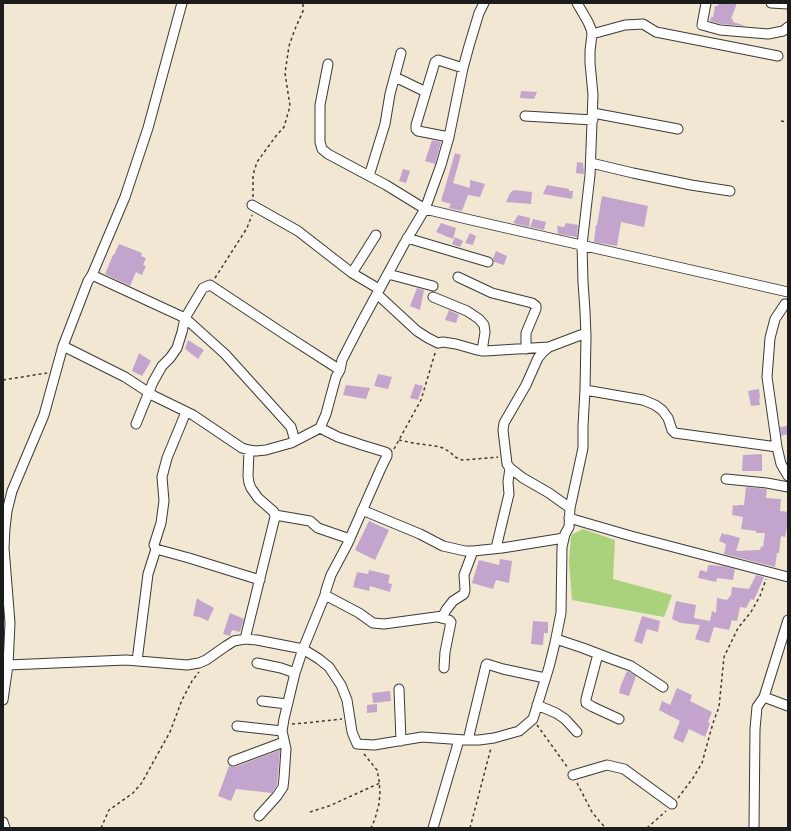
<!DOCTYPE html>
<style>
body{margin:0}
#map{position:relative;width:791px;height:831px;overflow:hidden;background:#f1e7d2;font-family:Alegreya,serif}
canvas{display:block}
.frame{position:absolute;inset:0;border:4px solid #1c1c1c;pointer-events:none}
</style>
<div id="map">
<canvas width="791" height="831"></canvas>
<div class="frame"></div>
</div>
<script>
const c = document.querySelector('canvas').getContext('2d');
c.lineJoin = 'round';
function fillPath(path, color) {
  c.fillStyle = color;
  c.fill(path, 'evenodd');
}
function shape(rows) {
  const path = new Path2D();
  for (const r of rows) {
    path.moveTo(r[0], r[1]);
    for (let i = 2; i < r.length; i += 2) path.lineTo(r[i], r[i + 1]);
  }
  return path;
}
function trace(path, color, width, dash) {
  c.strokeStyle = color;
  c.lineWidth = width;
  c.lineCap = dash ? 'butt' : 'round';
  c.setLineDash(dash || []);
  c.stroke(path);
}
fillPath(shape([
 [583,529,615,540,613,579,672,595,664,617,572,600,569,562,571,535]
]), '#aad17c');
fillPath(shape([
 [718,3,737,3,731,19,733,19,733,22,746,26,721,24,710,21,711,17,713,17,715,6,718,6],
 [521,91,537,92,534,99,520,98],
 [432,140,441,142,435,164,425,161],
 [455,153,461,155,453,183,470,188,470,180,485,184,480,197,468,195,462,211,449,208,451,204,441,201],
 [577,162,583,163,584,174,576,173],
 [403,169,410,171,406,183,399,181],
 [547,185,569,189,569,191,573,191,572,199,543,194],
 [514,190,532,192,531,204,506,202,510,193],
 [602,196,648,206,644,227,621,222,617,246,594,242,596,225,597,225],
 [518,215,530,218,529,227,513,223],
 [533,219,546,222,544,230,530,227],
 [441,223,456,228,453,239,436,232],
 [566,223,578,225,577,237,558,234,557,226,564,227],
 [470,233,476,236,473,245,465,243],
 [455,237,463,241,460,247,452,244],
 [119,244,142,253,141,256,146,258,143,265,146,266,142,275,136,272,130,286,105,274,113,255,114,255],
 [496,251,507,256,504,265,494,262,493,259],
 [417,288,424,290,420,310,410,306],
 [449,310,459,315,456,323,445,320],
 [188,340,204,350,198,359,185,349],
 [139,353,151,361,142,376,132,371],
 [378,374,392,377,388,389,374,386],
 [415,384,423,386,418,400,410,398],
 [346,385,370,388,366,399,343,395],
 [759,389,760,399,759,399,760,405,751,406,748,391],
 [788,426,788,434,781,436,780,427],
 [762,454,762,471,742,471,743,455],
 [746,487,767,489,766,498,781,499,780,511,788,512,788,523,785,537,781,536,779,553,777,553,775,567,724,554,726,544,719,541,722,533,726,535,726,534,740,538,736,551,760,550,761,546,763,547,765,533,756,533,756,531,741,529,743,517,732,515,733,505,737,506,737,505,744,505],
 [369,521,389,530,375,560,355,550],
 [500,559,512,561,509,583,496,580,493,589,472,583,479,560,499,565],
 [708,565,722,566,735,569,733,580,717,578,716,582,698,578,700,570,707,572],
 [369,570,390,575,388,583,392,584,390,592,370,586,369,591,353,587,357,572,368,574],
 [756,575,764,577,754,600,751,599,746,608,740,607,737,621,732,620,729,630,714,627,709,643,695,639,700,625,681,623,672,619,676,601,696,605,694,618,710,621,712,611,716,613,717,598,727,600,731,595,732,587,749,589],
 [197,598,201,601,214,608,208,621,199,617,193,616],
 [230,613,244,619,240,632,232,630,230,636,223,634],
 [642,616,660,621,658,632,647,629,642,644,634,641],
 [533,621,548,622,548,633,544,633,543,645,531,644],
 [627,671,636,676,629,696,619,693,621,685],
 [677,688,692,695,690,701,712,712,708,722,710,723,705,737,689,729,683,743,673,738,680,721,659,710,662,701,670,705],
 [390,691,391,701,373,703,372,693],
 [377,704,377,712,367,713,367,705],
 [280,750,277,785,272,793,236,789,231,801,218,796,229,766,232,767,235,767]
]), '#c3a4cd');
const street = shape([
 [706,3,702,25,720,30,768,34,783,31,788,27],
 [771,3,788,4],
 [592,34,625,25,643,24,656,32,778,56],
 [328,64,320,105,320,142,322,149,328,154,386,185,425,209,471,220,788,292],
 [395,77,426,92],
 [593,113,678,129],
 [525,116,593,120],
 [449,137,418,131,416,129,416,125,435,62,438,60,463,68],
 [591,163,633,173,691,185,730,191],
 [369,176,385,124,390,94,401,53],
 [252,205,298,231,352,273,379,289],
 [407,238,488,262],
 [352,273,376,235],
 [388,274,433,286],
 [92,275,185,318,225,354,291,427,295,441],
 [458,277,492,293,532,303,536,306,536,309,526,333,526,349],
 [377,294,417,331,428,338,438,343,443,342,456,344,477,350,485,351,549,347],
 [433,297,467,311,479,319,484,325,485,332,482,351],
 [785,304,775,319,770,338,767,377,777,447,781,464,788,476],
 [63,346,125,377,154,396,193,415,242,448,249,450,256,451,266,450,291,443,320,428,326,414,330,399,336,377,340,370,342,360,360,325,404,244,425,209,441,165,449,137,463,68,469,46,479,13,484,3],
 [585,390,643,400,655,405,662,410,668,418,672,430,675,433,777,447],
 [136,424,153,382,162,366,170,358,177,348,182,332,185,318,203,288,210,285,284,334,340,370],
 [726,479,767,483,788,487],
 [570,508,549,493,523,478,510,468,507,464,503,430,504,423,526,385,538,358,543,352,549,347,586,333],
 [362,510,420,534,443,546,465,551,473,551,502,548,564,538],
 [275,515,310,521,318,528,350,539],
 [569,518,631,536,788,577],
 [496,548,509,494,508,482,510,468],
 [156,549,189,558,260,580],
 [325,595,359,613,373,623,384,624,443,616,446,610,453,601,464,594,465,590,464,575,473,551],
 [437,617,449,620,451,622,445,652,444,668],
 [245,639,275,517,274,512,258,498,251,488,249,483,248,476,249,450],
 [556,639,583,648,609,658,631,666,663,687],
 [598,654,586,699,586,703,593,707,619,719],
 [137,661,148,574,156,549,154,545,161,523,164,501,162,477,167,458,186,412],
 [257,663,281,668,295,673],
 [8,665,126,660,187,665,199,663,206,660,226,646,234,641,245,639,257,640,303,649,319,659,329,667,341,685,347,700,352,732,357,744,374,745,422,737,465,740,479,740,494,738,519,731,533,719,549,667,555,643,561,613,562,547,565,534,569,527,570,508,583,448,583,426,585,390,586,337,585,311,583,282,582,245,590,175,593,95,590,63,590,51,592,34,591,29,588,22,577,3],
 [399,689,401,741],
 [764,697,788,706],
 [3,700,8,665,10,623,4,548,5,528,7,511,12,491,44,415,63,346,88,281,92,275,125,197,148,128,182,3],
 [262,701,287,704],
 [537,705,556,713,565,719,577,732],
 [237,726,282,731],
 [468,740,486,665,487,664,503,669,545,678],
 [233,761,284,742],
 [573,775,607,765,624,769,672,804],
 [259,816,277,796,283,787,284,778,286,749,282,731,284,719,295,673,303,649,325,595,326,590,331,575,347,545,381,468,387,456,387,453,385,452,362,445,338,437,320,428],
 [3,822,5,828],
 [433,828,459,740],
 [754,828,755,729,757,707,764,697,788,620]
]);
trace(street, '#3c3a37', 11);
trace(shape([
 [781,121,788,122],
 [253,197,253,175,257,162,276,136,284,127,290,106,285,73,289,46,295,29,303,11,303,3],
 [215,278,247,228,252,215],
 [3,380,47,373],
 [399,440,413,443,435,446,443,448,450,452,455,457,462,460,498,457],
 [394,449,421,400,436,350],
 [292,724,305,723,342,719],
 [537,725,568,768],
 [364,754,377,770,379,780,380,793,379,804,375,819,371,828],
 [577,783,592,812,600,822,606,828],
 [678,798,693,778,702,763,713,723,719,707,724,657,738,628,751,612,760,596,766,579],
 [310,812,329,806,380,783],
 [101,828,109,810,133,793,141,784,170,732,182,700,192,681,199,672],
 [470,828,491,748],
 [647,828,666,811]
]), '#3c3a37', 1.5, [3, 3]);
trace(street, '#fff', 9);
</script>
